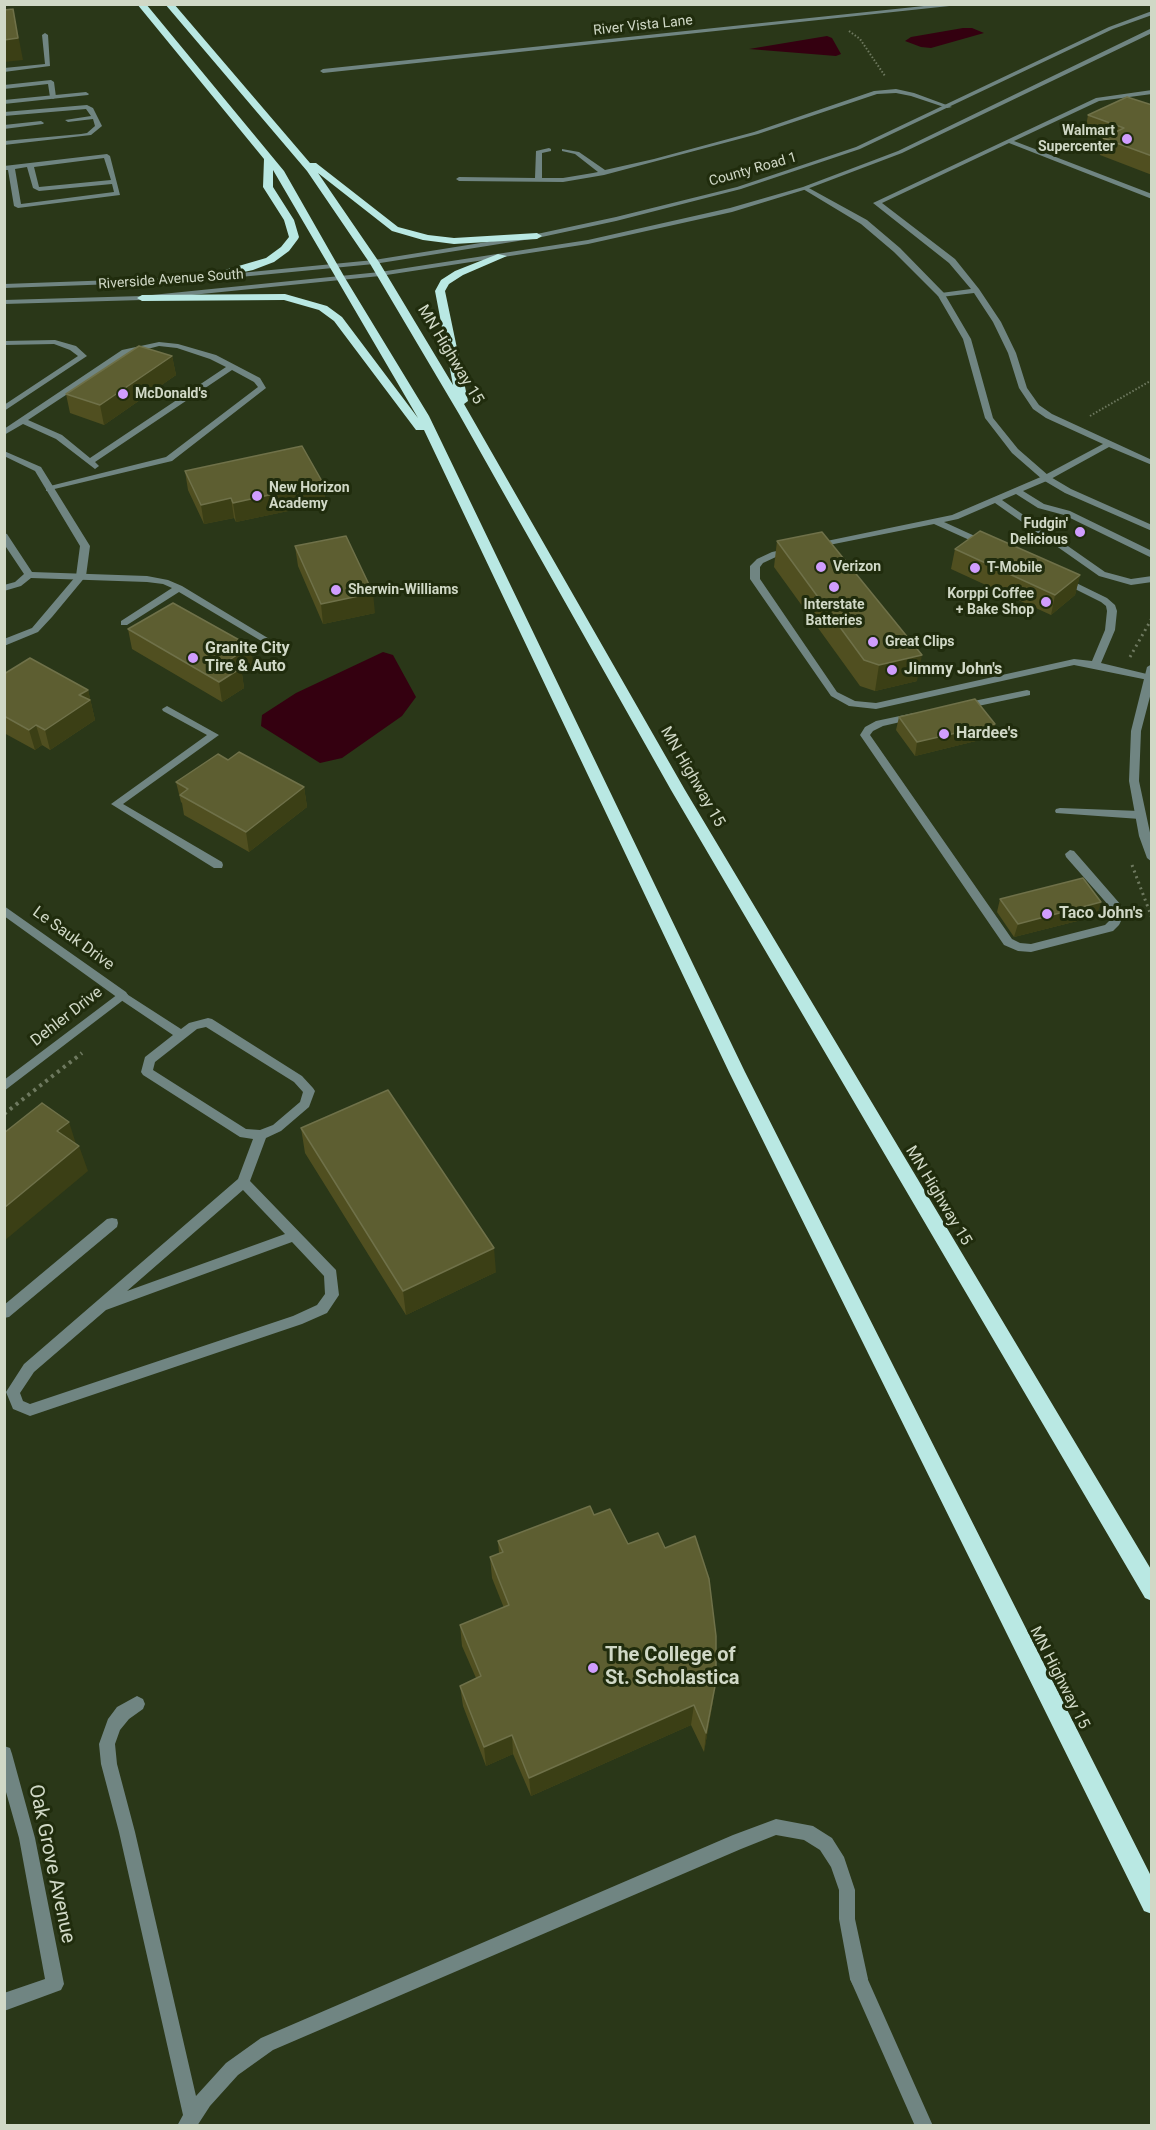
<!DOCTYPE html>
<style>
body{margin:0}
#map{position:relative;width:1156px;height:2130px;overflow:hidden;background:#2a3718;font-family:Roboto,sans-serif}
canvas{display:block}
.frame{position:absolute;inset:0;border:6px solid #d0d8c6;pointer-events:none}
</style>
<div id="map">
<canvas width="1156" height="2130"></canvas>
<div class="frame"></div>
</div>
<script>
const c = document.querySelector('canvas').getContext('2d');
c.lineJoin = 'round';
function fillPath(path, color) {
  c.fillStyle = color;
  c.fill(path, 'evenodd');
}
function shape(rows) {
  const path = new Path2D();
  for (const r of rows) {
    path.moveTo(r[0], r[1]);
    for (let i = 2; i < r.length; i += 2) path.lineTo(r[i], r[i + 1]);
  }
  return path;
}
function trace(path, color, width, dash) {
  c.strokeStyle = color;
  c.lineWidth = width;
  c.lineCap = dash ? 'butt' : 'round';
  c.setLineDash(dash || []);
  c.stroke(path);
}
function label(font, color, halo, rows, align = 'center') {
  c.font = font + ' Roboto,sans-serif';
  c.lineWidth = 6;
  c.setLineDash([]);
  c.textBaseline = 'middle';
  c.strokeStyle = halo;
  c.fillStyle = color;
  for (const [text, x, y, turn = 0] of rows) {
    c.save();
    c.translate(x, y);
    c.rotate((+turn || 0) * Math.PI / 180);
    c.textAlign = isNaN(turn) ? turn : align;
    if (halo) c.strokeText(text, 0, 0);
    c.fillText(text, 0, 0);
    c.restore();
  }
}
fillPath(shape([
 [963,28,972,28,984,33,931,48,921,47,905,41,911,37],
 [827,36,832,38,841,54,836,56,749,49],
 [383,652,393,655,416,697,402,716,342,758,320,763,261,726,262,715,296,693]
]), '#340010');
trace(shape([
 [849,31,860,39,885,76],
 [1090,416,1152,380]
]), '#6e795f', 2, [1.5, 2]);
trace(shape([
 [1130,657,1152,618],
 [1132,865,1152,918]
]), '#6e795f', 3, [2, 4]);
trace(shape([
 [4,1114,82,1053]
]), '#6e795f', 4, [3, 4.5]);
fillPath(shape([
 [45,33,48,35,50,66,4,72,4,68,45,64,42,35,45,33],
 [51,80,54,82,56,97,53,99,50,97,48,84,4,89,4,85,51,80],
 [896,89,914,93,952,107,947,108,911,96,896,93,877,94,758,134,604,175,563,182,459,181,456,179,459,177,535,178,536,151,549,148,551,149,551,151,542,153,542,178,563,178,593,173,598,172,575,154,562,151,562,149,579,152,605,170,654,159,754,132,874,91,896,89],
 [1152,90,1152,94,1099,101,1014,141,1152,194,1152,199,1009,143,882,203,955,259,979,289,1001,322,1016,353,1027,388,1039,405,1052,414,1152,460,1152,465,1109,447,1049,480,1023,491,1044,504,1070,511,1152,551,1152,558,1064,515,1038,508,1016,494,1002,500,1105,572,1131,579,1152,576,1152,582,1131,585,1099,576,995,503,958,519,944,522,988,542,988,546,985,547,934,524,814,548,814,544,817,543,952,515,1043,476,1103,444,1046,418,1033,409,1019,388,1008,353,993,322,974,293,941,297,937,295,941,293,971,289,949,263,873,203,1096,98,1152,90],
 [87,105,93,108,102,126,91,135,4,145,4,141,81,134,87,133,95,126,93,119,68,122,65,120,91,116,86,109,4,116,4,112,87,105],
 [41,121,44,123,43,124,4,129,4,125,41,121],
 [107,154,110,156,120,195,18,208,14,206,8,170,4,170,4,166,107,154],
 [104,158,111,180,39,187,34,167,104,158],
 [27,167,33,188,39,191,112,184,114,192,21,204,15,169,27,167],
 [55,340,76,346,87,356,4,411,4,405,78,356,70,350,54,344,4,345,4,341,55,340],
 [159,342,178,344,216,355,260,378,266,388,172,461,46,491,46,487,166,457,258,387,254,382,232,370,95,462,99,466,95,469,56,439,23,424,4,435,4,429,122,350,159,342],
 [159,346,177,348,210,359,226,367,90,458,62,435,28,420,128,354,159,346],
 [4,533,7,534,32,572,147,576,168,580,182,586,281,646,276,649,273,648,179,592,127,625,121,625,121,621,172,588,163,584,147,582,31,578,21,586,4,591,4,585,15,582,24,574,4,544,4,533],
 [791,548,796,551,794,553,778,556,763,563,760,567,760,579,837,692,855,701,876,703,1074,659,1092,661,1105,630,1107,611,1106,606,1101,602,1061,582,1061,578,1064,577,1107,598,1115,605,1117,611,1115,630,1101,663,1151,675,1152,679,1148,680,1074,665,876,709,849,706,831,696,750,579,750,566,757,559,772,552,791,548],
 [1027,690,1030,691,1030,695,964,709,959,706,964,703,1027,690],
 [167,706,219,735,123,804,222,862,223,865,222,868,214,868,111,804,207,735,163,711,162,709,167,706],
 [914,713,918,714,918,718,883,726,873,731,870,735,1012,939,1020,943,1031,944,1105,925,1110,920,1113,913,1110,907,1066,857,1065,854,1070,850,1074,851,1121,905,1125,913,1119,925,1113,931,1031,952,1018,951,1004,945,860,735,865,727,876,721,914,713],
 [1060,808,1140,811,1145,815,1140,819,1056,813,1055,811,1056,809,1060,808],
 [122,991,181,1029,189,1023,208,1018,212,1019,302,1076,313,1088,315,1091,309,1107,281,1131,266,1138,250,1181,336,1270,339,1295,327,1313,302,1324,30,1416,13,1409,6,1392,24,1364,238,1179,253,1139,240,1137,143,1075,141,1072,145,1057,173,1035,118,998,116,995,122,991],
 [206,1027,294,1082,303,1092,300,1102,273,1125,260,1130,246,1129,153,1070,155,1062,197,1029,206,1027],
 [243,1190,285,1234,127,1291,243,1190],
 [292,1242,324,1276,325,1294,317,1305,293,1316,30,1404,23,1401,20,1393,34,1372,106,1310,292,1242],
 [137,1696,143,1699,145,1704,143,1709,129,1719,120,1730,115,1744,117,1764,135,1832,196,2096,226,2063,261,2038,733,1835,776,1819,813,1826,832,1838,844,1857,855,1890,855,1919,868,1979,865,1985,859,1988,853,1985,850,1979,839,1919,839,1890,831,1867,820,1850,804,1840,776,1835,741,1849,273,2050,238,2075,210,2106,197,2126,177,2126,183,2115,119,1832,101,1764,99,1744,108,1719,117,1707,137,1696]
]), '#708582');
fillPath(shape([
 [943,4,968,4,323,73,320,71,323,69,943,4],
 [86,92,89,94,88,95,4,104,4,100,86,92],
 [803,187,807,187,867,220,900,248,944,293,971,339,993,418,1018,449,1049,476,1071,489,1152,525,1152,531,1065,493,1043,480,1012,453,985,418,963,339,938,296,894,252,861,224,803,189,803,187],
 [4,451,41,467,90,546,86,576,52,617,38,632,4,646,4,639,32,628,76,576,80,546,35,471,4,456,4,451],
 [1152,664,1152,689,1141,731,1139,781,1152,842,1152,862,1147,858,1139,836,1129,781,1131,731,1147,667,1152,664],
 [4,906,126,992,128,995,126,998,118,998,4,916,4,906],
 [112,1218,117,1219,118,1223,117,1227,9,1317,4,1318,4,1305,107,1219,112,1218],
 [4,1746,10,1748,12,1754,35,1838,64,1984,61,1990,4,2011,4,1993,45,1979,19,1838,4,1785,4,1746]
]), '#708582');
fillPath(shape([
 [1152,11,1152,15,1113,29,860,149,741,189,616,221,537,238,374,264,199,281,4,288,4,284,199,277,374,260,537,234,616,217,737,187,856,147,1109,27,1152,11],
 [1152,28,1152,33,902,153,807,189,732,212,588,244,380,276,142,300,4,304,4,300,142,296,380,272,588,240,730,208,803,187,898,151,1152,28],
 [122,991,128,995,126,998,4,1091,4,1080,122,991],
 [859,1970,865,1973,933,2126,915,2126,850,1979,853,1973,859,1970]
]), '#708582');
fillPath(shape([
 [137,4,146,4,284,171,345,278,429,416,745,1072,1152,1878,1152,1914,1144,1911,729,1072,424,430,416,430,334,321,319,310,284,300,142,301,137,298,142,295,285,294,327,306,342,317,418,418,273,170,273,187,294,220,299,237,298,239,289,251,274,262,253,270,199,282,194,279,266,258,281,247,289,237,284,220,263,187,264,159,137,4],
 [165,4,174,4,310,163,316,163,398,227,428,235,454,238,537,233,542,236,537,239,454,244,423,240,392,231,318,173,379,262,453,385,435,291,441,280,455,271,498,254,507,256,463,275,449,284,445,291,468,401,464,404,685,790,1152,1571,1152,1601,1145,1598,671,790,459,414,369,262,307,171,165,4]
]), '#b9e8e3');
fillPath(shape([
 [1152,105,1152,175,1100,155,1103,139,1085,132,1088,115],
 [172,356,176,375,104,425,70,413,66,394],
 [185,471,323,483,326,503,236,522,234,518,204,524,188,490],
 [777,541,917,681,875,691,860,686,774,567],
 [295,546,375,613,323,624,298,566],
 [955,549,1080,575,1075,595,1051,615,951,569],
 [128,629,254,666,242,674,244,688,222,702,132,649],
 [4,674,88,690,95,720,50,750,42,745,35,750,4,733],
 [899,717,995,724,992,737,915,756,896,730],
 [228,760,304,787,307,807,249,852,184,815,182,803,181,802,176,782],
 [1000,899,1097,916,1014,937,997,912],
 [301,1128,496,1272,406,1315,305,1153],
 [594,1515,628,1544,713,1701,704,1752,691,1725,531,1796,513,1754,486,1766,463,1706,460,1686,476,1678,462,1646,460,1625,504,1608,492,1578,490,1557,499,1553,498,1541]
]), '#504f20');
fillPath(shape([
 [13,9,23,60,4,62,4,40],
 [172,356,176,375,104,425,100,405],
 [323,483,326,503,236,522,233,503],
 [231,498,234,518,204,524,201,505],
 [1080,575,1075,595,1051,615,1055,595],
 [373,593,375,613,323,624,321,604],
 [250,646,254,666,242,674,244,688,222,702,219,682,228,661],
 [922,655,917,681,875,691,879,665],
 [88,690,95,720,50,750,45,730,79,695],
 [995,724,992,737,915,756,917,742],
 [36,725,42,745,35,750,29,730],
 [304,787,307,807,249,852,246,832],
 [1101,902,1097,916,1014,937,1018,924],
 [69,1122,77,1147,57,1131],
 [79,1146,88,1171,4,1241,4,1208],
 [494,1248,496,1272,406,1315,403,1291],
 [716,1681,713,1701,704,1752,706,1733],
 [694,1705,691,1725,531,1796,529,1778],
 [512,1735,513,1754,486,1766,484,1747]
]), '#3b3f15');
const building = shape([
 [13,9,18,38,4,40,4,10,13,9],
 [1127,97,1152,105,1152,156,1103,138,1124,128,1088,115,1127,97],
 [139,346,172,356,100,405,66,394,139,346],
 [302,446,323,483,233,503,231,498,201,505,185,471,302,446],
 [980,531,1080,575,1055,595,955,549,980,531],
 [822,532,922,655,879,665,864,660,777,541,822,532],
 [346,536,373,593,321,604,295,546,346,536],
 [173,603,250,646,228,661,241,668,219,682,128,629,173,603],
 [30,658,88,690,79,695,90,700,45,730,36,725,29,730,4,716,4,674,30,658],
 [975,699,995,724,917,742,899,717,975,699],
 [239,752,304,787,246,832,180,795,188,789,176,782,218,754,228,760,239,752],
 [1083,878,1101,902,1018,924,1000,899,1083,878],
 [388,1090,494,1248,403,1291,301,1128,388,1090],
 [42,1103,69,1122,57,1131,79,1146,4,1208,4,1133,42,1103],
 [590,1506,594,1515,610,1509,628,1544,658,1533,665,1548,695,1536,709,1579,716,1636,716,1681,706,1733,694,1705,529,1778,512,1735,484,1747,460,1686,481,1676,460,1625,509,1605,490,1557,503,1552,498,1541,590,1506]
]);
fillPath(building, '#5d5e31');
trace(building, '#6f7149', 1.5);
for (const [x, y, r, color] of [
 [1127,139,6,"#d09dfe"],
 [123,394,6,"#d09dfe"],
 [257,496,6,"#d09dfe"],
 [1080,532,6,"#d09dfe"],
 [821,567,6,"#d09dfe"],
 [975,568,6,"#d09dfe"],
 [834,587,6,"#d09dfe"],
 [336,590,6,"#d09dfe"],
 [1046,602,6,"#d09dfe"],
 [873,642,6,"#d09dfe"],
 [193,658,6,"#d09dfe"],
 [892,670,6,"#d09dfe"],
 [944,734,6,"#d09dfe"],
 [1047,914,6,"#d09dfe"],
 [593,1668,6,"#d09dfe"]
]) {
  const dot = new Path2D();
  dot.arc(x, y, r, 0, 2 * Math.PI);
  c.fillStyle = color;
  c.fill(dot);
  trace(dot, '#202c0d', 2);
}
label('14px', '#d0d8c6', '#202c0d', [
 ["River Vista Lane",643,26,-6],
 ["County Road 1",753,170,-16],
 ["Riverside Avenue South",171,280,-4]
]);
label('bold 14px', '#d0d8c6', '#202c0d', [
 ["Walmart",1115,131,"right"],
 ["Supercenter",1115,147,"right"],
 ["McDonald's",135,394],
 ["New Horizon",269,488],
 ["Academy",269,504],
 ["Fudgin'",1068,524,"right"],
 ["Delicious",1068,540,"right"],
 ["Verizon",833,567],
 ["T-Mobile",987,568],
 ["Sherwin-Williams",348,590],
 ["Korppi Coffee",1034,594,"right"],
 ["+ Bake Shop",1034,610,"right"],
 ["Interstate",834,605,"center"],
 ["Batteries",834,621,"center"],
 ["Great Clips",885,642]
], 'left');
label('16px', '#d0d8c6', '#202c0d', [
 ["MN Highway 15",450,355,59],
 ["MN Highway 15",692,777,60],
 ["Le Sauk Drive",73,939,36],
 ["Dehler Drive",67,1017,-38],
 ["MN Highway 15",938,1196,59],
 ["MN Highway 15",1059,1678,63]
]);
label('bold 16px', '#d0d8c6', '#202c0d', [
 ["Granite City",205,649],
 ["Tire & Auto",205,667],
 ["Jimmy John's",904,670],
 ["Hardee's",956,734],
 ["Taco John's",1059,914]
], 'left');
label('bold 20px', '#d0d8c6', '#202c0d', [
 ["The College of",605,1656],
 ["St. Scholastica",605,1679]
], 'left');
label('20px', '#d0d8c6', '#202c0d', [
 ["Oak Grove Avenue",51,1864,78]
]);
</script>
